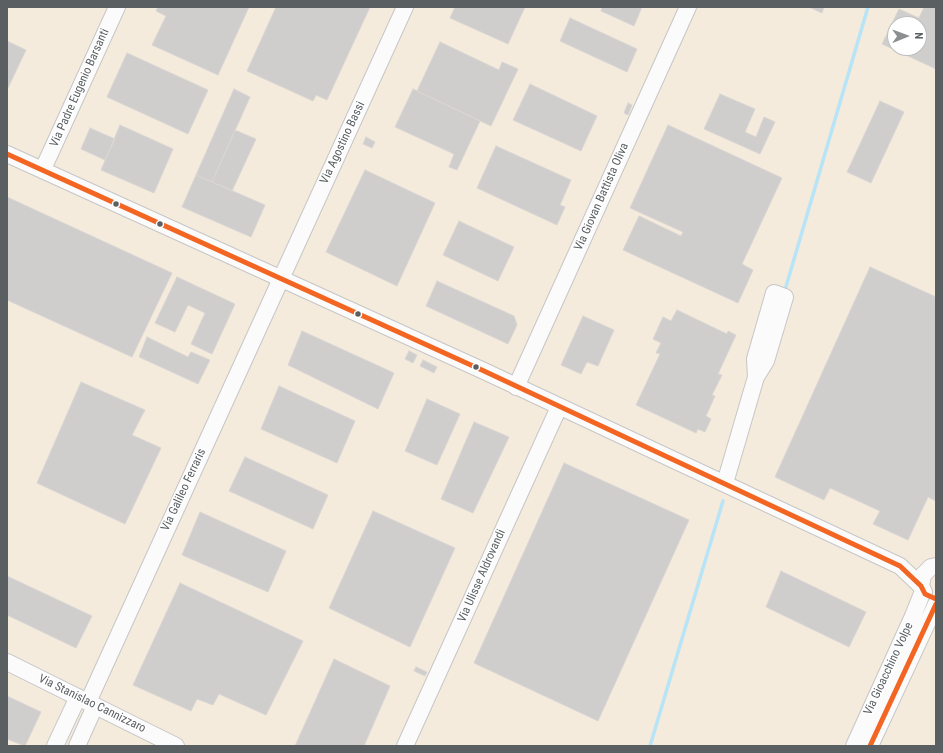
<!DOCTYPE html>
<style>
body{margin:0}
#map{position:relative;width:943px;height:753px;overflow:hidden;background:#eae7e4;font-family:"Roboto Condensed",sans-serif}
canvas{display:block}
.frame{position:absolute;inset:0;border:8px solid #5a5f62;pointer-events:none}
.north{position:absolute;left:887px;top:16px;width:40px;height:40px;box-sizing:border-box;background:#fff;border:1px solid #bdbfc0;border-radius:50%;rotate:89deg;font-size:11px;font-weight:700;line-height:16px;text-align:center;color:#5a5f62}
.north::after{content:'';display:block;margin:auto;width:14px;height:18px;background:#8c8f90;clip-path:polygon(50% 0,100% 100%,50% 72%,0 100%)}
</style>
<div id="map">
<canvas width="943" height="753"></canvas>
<div class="frame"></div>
<div class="north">N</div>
</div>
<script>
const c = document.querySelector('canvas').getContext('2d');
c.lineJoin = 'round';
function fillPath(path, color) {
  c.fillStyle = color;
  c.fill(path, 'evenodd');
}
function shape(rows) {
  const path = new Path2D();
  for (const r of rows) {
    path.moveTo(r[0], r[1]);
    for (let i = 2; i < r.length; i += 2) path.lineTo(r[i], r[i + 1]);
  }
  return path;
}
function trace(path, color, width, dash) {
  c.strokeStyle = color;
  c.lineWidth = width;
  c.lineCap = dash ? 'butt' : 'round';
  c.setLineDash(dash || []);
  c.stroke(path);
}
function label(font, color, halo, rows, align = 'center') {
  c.font = font + ' "Roboto Condensed",sans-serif';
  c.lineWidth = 3;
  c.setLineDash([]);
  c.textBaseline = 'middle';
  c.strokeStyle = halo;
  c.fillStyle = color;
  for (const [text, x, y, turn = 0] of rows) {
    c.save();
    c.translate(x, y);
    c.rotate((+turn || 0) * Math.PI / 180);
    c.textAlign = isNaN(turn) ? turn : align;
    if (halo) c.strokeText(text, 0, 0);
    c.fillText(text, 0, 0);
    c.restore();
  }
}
fillPath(shape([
 [7,7,936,7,936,746,7,746],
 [895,24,919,24,919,48,895,48]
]), '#f4ebdc');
trace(shape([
 [785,290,868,7],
 [650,746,723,501]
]), '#b7e4f6', 3.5);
const building = shape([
 [158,7,249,7,218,75,152,45,166,16,156,11,158,7],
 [276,7,370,7,327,100,316,95,313,101,247,71,276,7],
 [455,7,525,7,508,44,450,18,455,7],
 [601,7,642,7,634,26,601,11,602,8,601,7],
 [809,7,824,7,822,13,809,7],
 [924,7,936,7,936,69,882,44,899,9,919,18,924,7],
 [895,24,919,24,919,48,895,48,895,24],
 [570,18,637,49,627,72,560,41,570,18],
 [7,41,26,50,7,90,7,41],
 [440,42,499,70,502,62,518,69,491,126,417,91,440,42],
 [127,53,208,90,188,134,107,97,127,53],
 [530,84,597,116,581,151,513,120,530,84],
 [234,89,250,97,212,182,196,175,234,89],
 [413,89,480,121,457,170,449,167,454,154,395,127,413,89],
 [720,94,755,109,745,132,756,137,764,117,775,122,760,154,704,129,720,94],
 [880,101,904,112,871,183,847,172,880,101],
 [628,103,632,105,628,115,624,113,628,103],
 [120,125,173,149,154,193,101,170,120,125],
 [668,125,782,178,742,264,753,270,738,303,623,250,639,216,681,236,683,232,630,208,668,125],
 [90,128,115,139,105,160,81,149,90,128],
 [235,130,256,139,232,191,212,182,235,130],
 [366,137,375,142,372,148,363,144,366,137],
 [496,146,571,180,560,205,565,207,557,225,477,188,496,146],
 [365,170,435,203,397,286,326,252,365,170],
 [196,175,265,205,251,237,182,207,196,175],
 [7,197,172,273,132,357,7,300,7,197],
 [459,221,514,247,498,281,443,255,459,221],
 [870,267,936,297,936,501,928,497,908,540,873,524,880,511,830,488,824,500,775,477,870,267],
 [177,277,235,304,212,354,191,344,205,313,188,305,175,332,155,323,177,277],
 [437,281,514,316,517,325,508,344,426,306,437,281],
 [677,310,727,334,728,331,736,335,718,374,722,375,712,395,715,396,706,416,711,419,705,432,698,429,696,433,636,405,660,354,656,353,661,343,653,339,663,317,671,321,677,310],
 [583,316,614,330,598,366,587,362,581,374,561,365,583,316],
 [302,331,394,373,378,409,288,365,302,331],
 [147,337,188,357,191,352,210,360,198,384,139,357,147,337],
 [409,351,417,355,413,363,405,359,409,351],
 [423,360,437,367,434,373,420,366,423,360],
 [81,382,145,410,132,435,161,448,125,524,37,483,81,382],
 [279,386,355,421,337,463,261,429,279,386],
 [427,399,460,414,437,465,405,451,427,399],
 [474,422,509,437,473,513,441,499,474,422],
 [245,457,328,495,313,529,229,491,245,457],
 [564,463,689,520,598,721,474,663,564,463],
 [373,511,455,548,410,647,329,608,373,511],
 [200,512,286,551,268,592,182,555,200,512],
 [781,571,866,612,849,647,766,607,781,571],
 [7,576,92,616,76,648,7,615,7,576],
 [180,583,303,641,266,715,219,694,213,705,197,699,191,711,133,685,180,583],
 [334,659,390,686,364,746,295,746,334,659],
 [416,667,427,672,425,676,414,671,416,667],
 [7,696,41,712,25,746,7,739,7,696]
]);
fillPath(building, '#d0cecd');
trace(building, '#d9d6d4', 1);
const minor = shape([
 [7,154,484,371,900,566,921,586],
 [43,169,117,7],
 [516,387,688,7],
 [725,483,756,377,766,361,785,297,774,293,755,359,756,377],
 [924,592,921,586,923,575,931,567,936,566],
 [7,662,176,746],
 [88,702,405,7],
 [55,746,78,697],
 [77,746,95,706],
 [405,746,559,407],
 [854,746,913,616,923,591],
 [870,746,936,604]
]);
trace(minor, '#c6c6c6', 18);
trace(minor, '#fcfbfb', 16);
trace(shape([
 [7,154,484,371,900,566,921,586,925,594,936,599],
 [870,746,936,604]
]), '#f26522', 5);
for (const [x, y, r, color] of [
 [116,204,3.5,"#5a5f62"],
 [160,224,3.5,"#5a5f62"],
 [358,314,3.5,"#5a5f62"],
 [476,367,3.5,"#5a5f62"]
]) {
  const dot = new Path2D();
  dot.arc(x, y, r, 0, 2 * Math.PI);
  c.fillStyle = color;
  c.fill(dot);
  trace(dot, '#fff', 1.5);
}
label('12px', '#5a5f62', '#fff', [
 ["Via Padre Eugenio Barsanti",80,88,-66],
 ["Via Agostino Bassi",343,143,-65],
 ["Via Giovan Battista Oliva",602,197,-66],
 ["Via Galileo Ferraris",184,490,-65],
 ["Via Ulisse Aldrovandi",482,576,-66],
 ["Via Gioacchino Volpe",889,669,-65],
 ["Via Stanislao Cannizzaro",92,704,26]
]);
</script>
